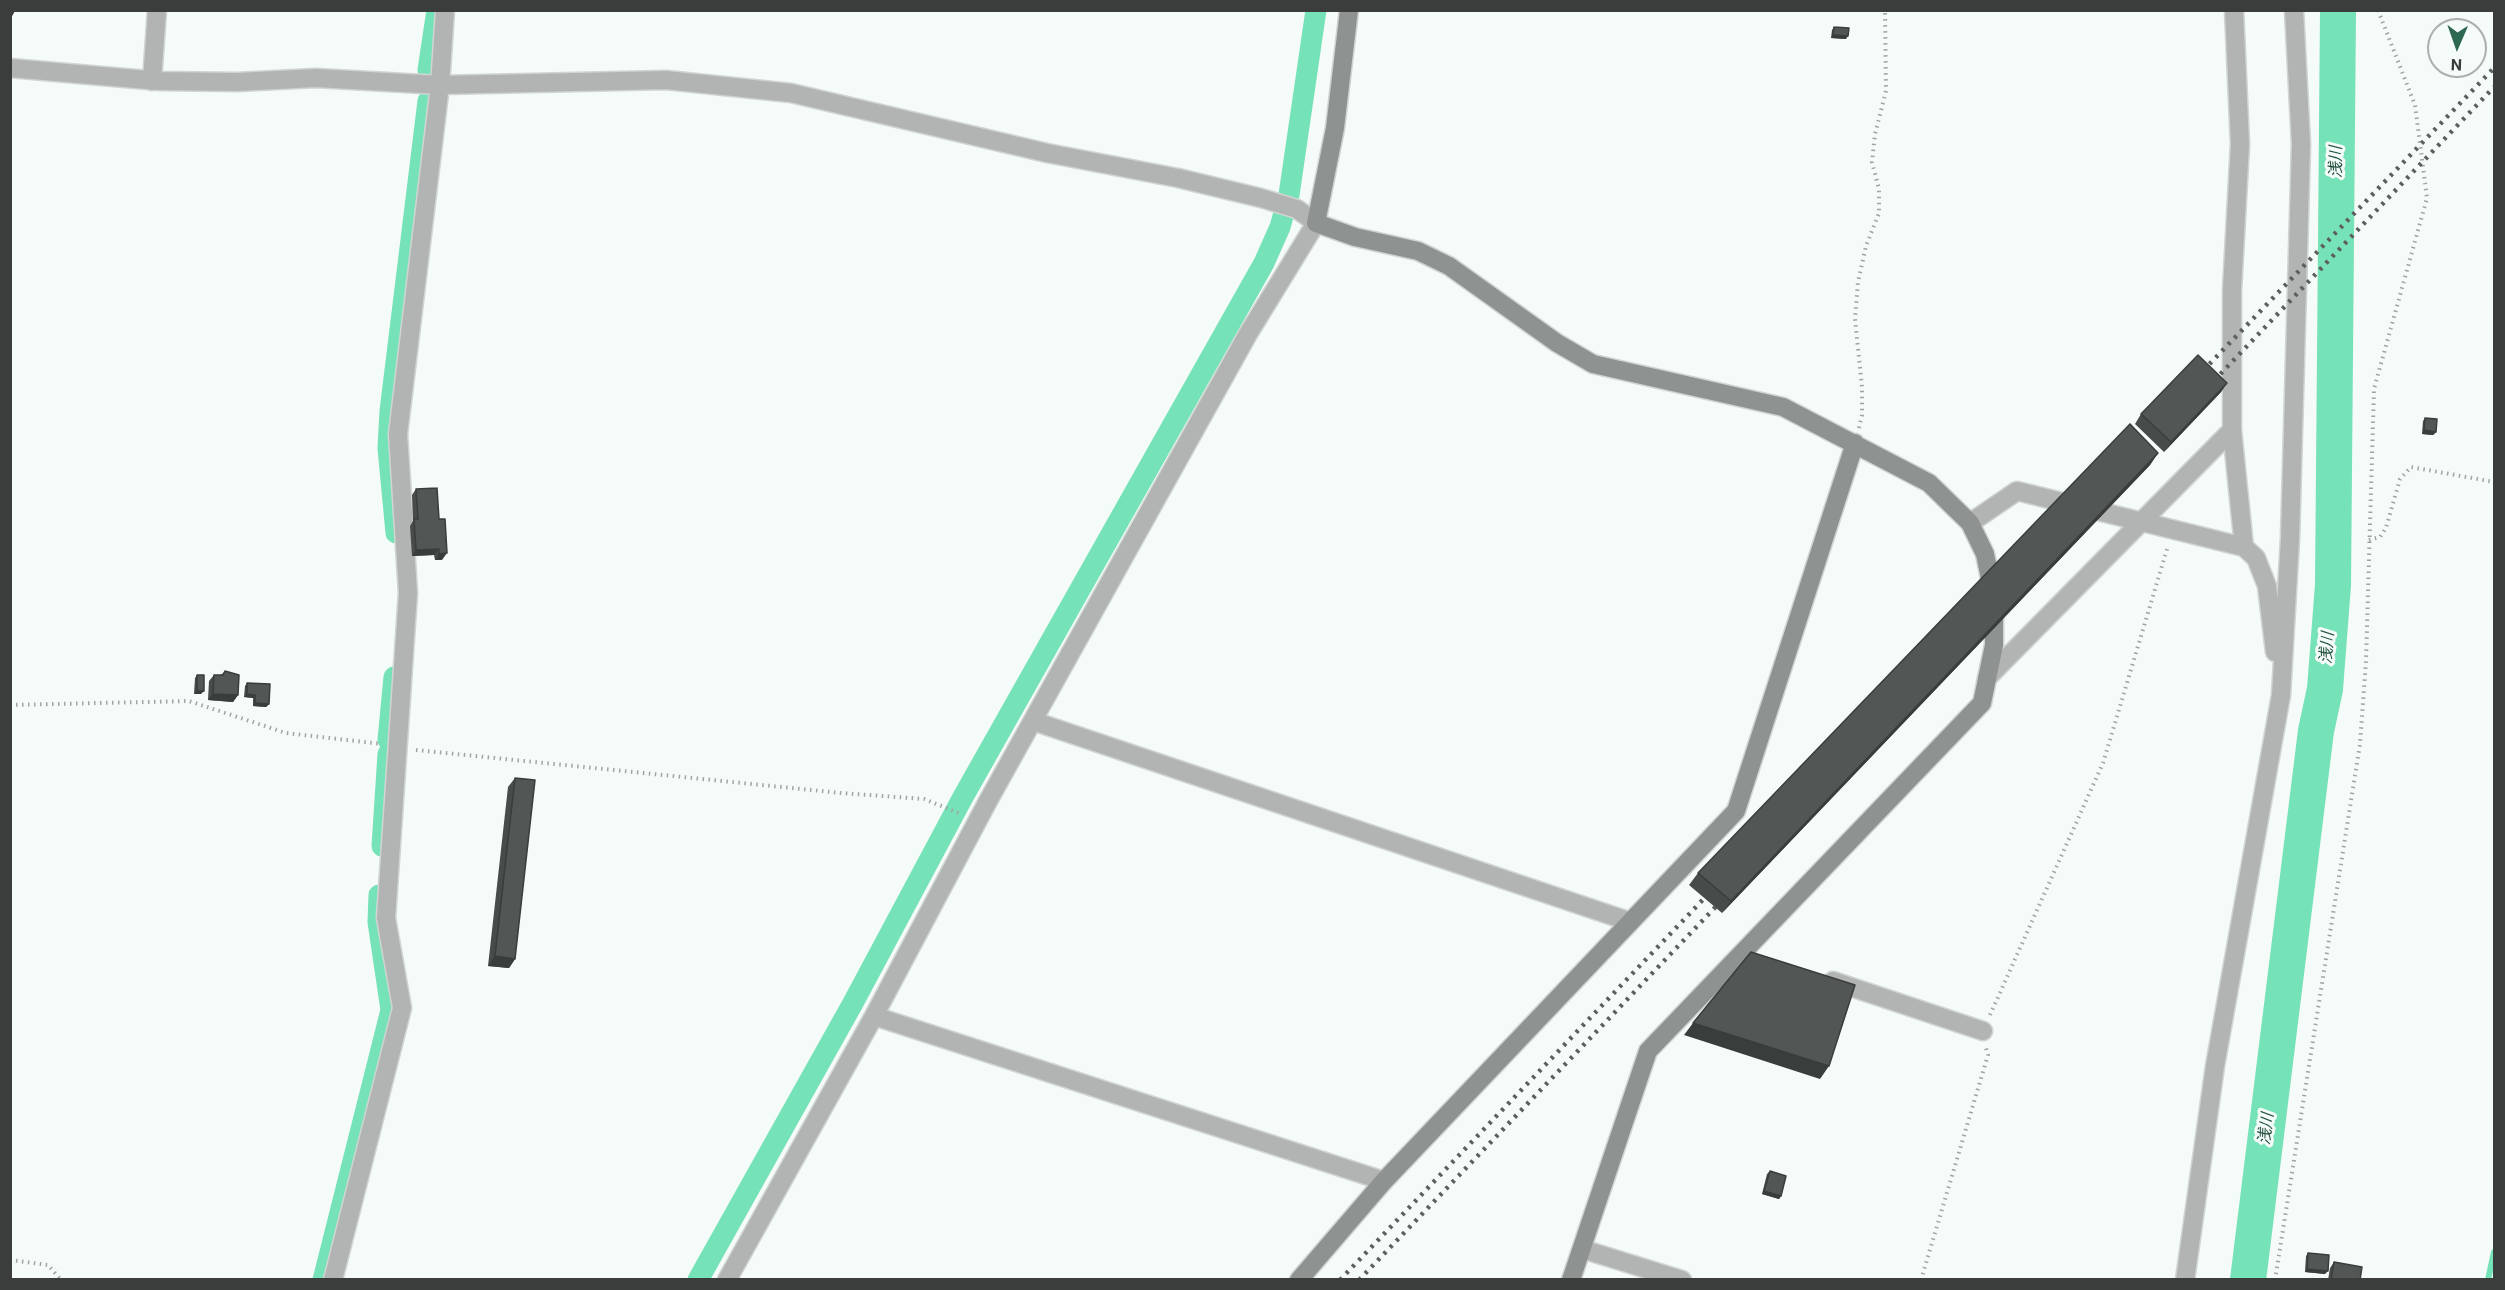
<!DOCTYPE html>
<meta charset="utf-8">
<style>
body{margin:0}
#map{position:relative;width:2505px;height:1290px;overflow:hidden;background:#f5fbf8;font-family:Roboto,sans-serif}
canvas{display:block}
.frame{position:absolute;inset:0;border:12px solid #3b3d3c;pointer-events:none}
.north{position:absolute;left:2427px;top:18px;width:60px;height:60px;box-sizing:border-box;background:#f5fbf8;border:2px solid #abafad;border-radius:50%;rotate:182deg;font-size:16px;font-weight:700;line-height:24px;text-align:center;color:#3b3d3c}
.north::after{content:'';display:block;margin:auto;width:21px;height:27px;background:#2d6851;clip-path:polygon(50% 0,100% 100%,50% 72%,0 100%)}
</style>
<div id="map">
<canvas width="2505" height="1290"></canvas>
<div class="frame"></div>
<div class="north">N</div>
</div>
<script>
const c = document.querySelector('canvas').getContext('2d');
c.lineJoin = 'round';
function shape(rows) {
  const path = new Path2D();
  for (const r of rows) {
    path.moveTo(r[0], r[1]);
    for (let i = 2; i < r.length; i += 2) path.lineTo(r[i], r[i + 1]);
  }
  return path;
}
function trace(path, color, width, dash) {
  c.strokeStyle = color;
  c.lineWidth = width;
  c.lineCap = dash ? 'butt' : 'round';
  c.setLineDash(dash || []);
  c.stroke(path);
}
function fillPath(path, color) {
  c.fillStyle = color;
  c.fill(path, 'evenodd');
}
function label(font, color, halo, rows, align = 'center') {
  c.font = font + ' Roboto,"Noto Sans JP",sans-serif';
  c.lineWidth = 6;
  c.setLineDash([]);
  c.textBaseline = 'middle';
  c.strokeStyle = halo;
  c.fillStyle = color;
  for (const [text, x, y, turn = 0] of rows) {
    c.save();
    c.translate(x, y);
    c.rotate((+turn || 0) * Math.PI / 180);
    c.textAlign = isNaN(turn) ? turn : align;
    if (halo) c.strokeText(text, 0, 0);
    c.fillText(text, 0, 0);
    c.restore();
  }
}
trace(shape([
 [2488,1280,2494,1252]
]), '#76e2b8', 6);
trace(shape([
 [428,70,437,10],
 [396,533,388,448,390,411,428,101],
 [388,740,394,677],
 [382,846,388,754],
 [323,1280,391,1010,378,922,379,895],
 [698,1280,853,1003,963,797,1264,263,1280,227,1289,195,1316,10]
]), '#76e2b8', 21);
trace(shape([
 [2248,1280,2316,731,2325,689,2333,585,2338,10]
]), '#76e2b8', 36);
const street = shape([
 [2234,10,2240,144,2232,290,2232,430,2244,547],
 [10,68,159,81,237,82,316,78,440,85,666,80,791,93,1047,153,1178,178,1261,198,1297,209,1316,223,1248,334,988,801,874,1016,727,1280],
 [152,81,157,10],
 [1970,523,2017,491,2244,547,2256,558,2267,586,2275,652],
 [1987,678,2232,430],
 [1033,721,1628,921],
 [1833,981,1983,1031],
 [874,1016,1384,1181],
 [1582,1249,1682,1280],
 [333,1280,402,1008,386,918,408,593,398,434,440,85,445,10],
 [2185,1280,2215,1066,2281,695,2290,539,2301,144,2294,10]
]);
const secondary = shape([
 [1349,10,1335,128,1316,223,1355,237,1418,251,1449,266,1557,343,1593,364,1783,407,1929,483,1970,523,1985,554,1994,598,1994,645,1982,703,1648,1051,1571,1280],
 [1299,1280,1384,1181,1736,811,1855,443]
]);
trace(street, '#d0d5d2', 21);
trace(secondary, '#d0d5d2', 21);
trace(shape([
 [1859,428,1862,415,1862,387,1855,319,1858,282,1866,246,1879,213,1879,189,1872,162,1875,134,1886,91,1885,10],
 [2369,540,2380,537,2386,528,2400,479,2411,467,2494,482],
 [10,705,189,701,286,733,382,744],
 [416,750,841,793,924,799,961,814],
 [1990,1015,2103,763,2168,546],
 [10,1260,48,1265,61,1280],
 [1921,1280,1988,1055,1986,1048],
 [2275,1280,2360,744,2366,661,2374,389,2427,198,2415,105,2378,10]
]), '#a0a4a2', 4, [1.5, 4.5]);
trace(street, '#b1b4b3', 18);
trace(secondary, '#8e9290', 18);
trace(shape([
 [2197,377,2494,68],
 [2208,387,2494,87],
 [1340,1280,1715,887],
 [1359,1280,1726,896]
]), '#5c5f5e', 4.5, [3, 6]);
fillPath(shape([
 [1834,27,1846,39,1831,38,1832,30],
 [2227,383,2221,392,2164,452,2135,424,2141,414],
 [2425,418,2436,432,2433,435,2422,434,2423,421],
 [2158,453,2150,465,1722,913,1689,885,1698,873],
 [416,489,442,560,435,560,434,555,412,556,410,526,413,521,412,495],
 [225,671,238,695,233,702,208,700,209,681,214,675,221,675],
 [197,675,201,694,194,694,195,678],
 [247,683,269,704,266,707,253,706,253,698,244,697,245,686],
 [515,778,515,959,509,968,488,966,508,787],
 [1770,1171,1781,1196,1779,1199,1762,1194,1767,1174],
 [2308,1253,2325,1274,2305,1272,2306,1256],
 [2334,1262,2360,1280,2328,1280,2330,1268]
]), '#474b49');
fillPath(shape([
 [10,11,15,11,11,18,10,18],
 [1833,35,1848,36,1846,39,1831,38],
 [2227,383,2221,392,2164,452,2171,442],
 [2424,430,2436,432,2433,435,2422,434],
 [2158,453,2150,465,1722,913,1731,901],
 [439,549,434,555,412,556,416,550],
 [447,553,442,560,435,560,439,554],
 [197,691,204,691,201,694,194,694],
 [213,694,238,695,233,702,208,700],
 [247,694,255,695,253,698,244,697],
 [255,703,269,704,266,707,253,706],
 [495,956,515,959,509,968,488,966],
 [1693,1023,1829,1066,1820,1079,1684,1035],
 [1764,1191,1781,1196,1779,1199,1762,1194],
 [2307,1269,2328,1271,2325,1274,2305,1272]
]), '#393d3c');
const building = shape([
 [1834,27,1849,28,1848,36,1833,35,1834,27],
 [2198,355,2227,383,2171,442,2141,414,2198,355],
 [2425,418,2437,419,2436,432,2424,430,2425,418],
 [2130,424,2158,453,1731,901,1698,873,2130,424],
 [437,488,439,519,445,519,447,553,439,554,439,549,416,550,414,519,418,519,416,489,437,488],
 [225,671,239,675,238,695,213,694,214,675,223,675,225,671],
 [197,675,204,675,204,691,197,691,197,675],
 [247,683,270,684,269,704,255,703,255,695,247,694,247,683],
 [515,778,535,780,515,959,495,956,515,778],
 [1751,952,1855,985,1829,1066,1693,1023,1751,952],
 [1770,1171,1786,1176,1781,1196,1764,1191,1770,1171],
 [2308,1253,2329,1255,2328,1271,2307,1269,2308,1253],
 [2334,1262,2362,1267,2360,1280,2331,1280,2334,1262]
]);
fillPath(building, '#525755');
trace(building, '#393d3c', 1.5);
label('italic 16px', '#22503e', '#f5fbf8', [
 ["浅川",2337,162,-90],
 ["浅川",2328,648,-86],
 ["浅川",2267,1129,-83]
]);
</script>
